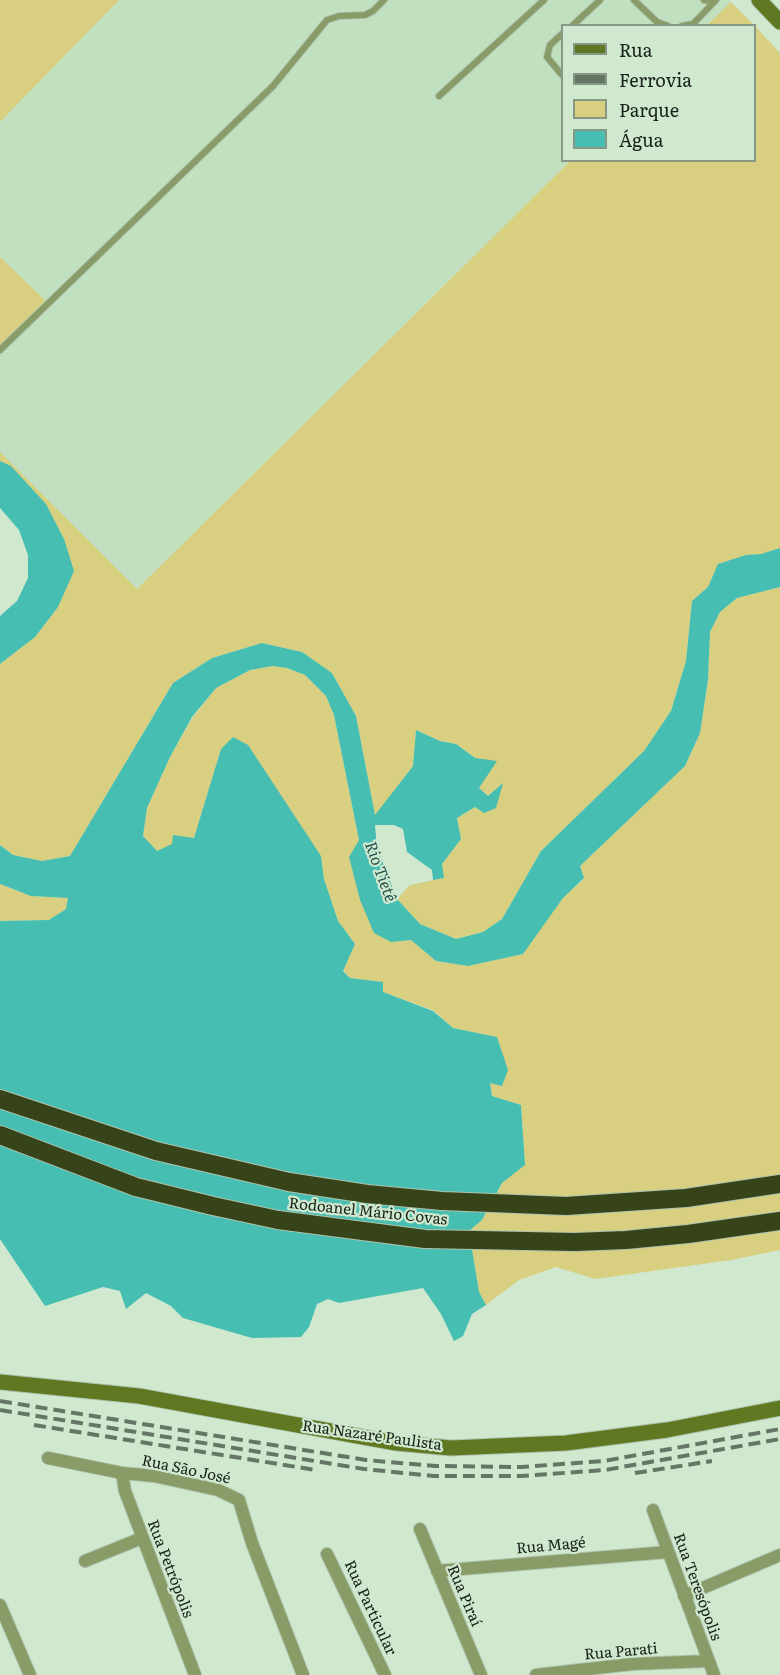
<!DOCTYPE html>
<meta charset="utf-8">
<style>
body{margin:0}
#map{position:relative;width:780px;height:1675px;overflow:hidden;background:#cfe8ce;font-family:Literata,serif}
canvas{display:block}
.legend{position:absolute;left:561px;top:24px;width:195px;height:138px;box-sizing:border-box;background:#cfe8ce;border:2px solid #859885;margin:0;padding:8px 10px;list-style:none;font-size:18px;color:#172117}
.legend li{display:flex;align-items:center;gap:12px;height:30px}
.legend b{width:30px;border:2px solid #859885}
</style>
<div id="map">
<canvas width="780" height="1675"></canvas>
<ul class="legend">
<li><b style="height:8px;background:#617822"></b>Rua</li>
<li><b style="height:8px;background:#657665"></b>Ferrovia</li>
<li><b style="height:16px;background:#d8cf81"></b>Parque</li>
<li><b style="height:16px;background:#46beb2"></b>Água</li>
</ul>
</div>
<script>
const c = document.querySelector('canvas').getContext('2d');
c.lineJoin = 'round';
function fillPath(path, color) {
  c.fillStyle = color;
  c.fill(path, 'evenodd');
}
function shape(rows) {
  const path = new Path2D();
  for (const r of rows) {
    path.moveTo(r[0], r[1]);
    for (let i = 2; i < r.length; i += 2) path.lineTo(r[i], r[i + 1]);
  }
  return path;
}
function trace(path, color, width, dash) {
  c.strokeStyle = color;
  c.lineWidth = width;
  c.lineCap = dash ? 'butt' : 'round';
  c.setLineDash(dash || []);
  c.stroke(path);
}
function label(font, color, halo, rows, align = 'center') {
  c.font = font + ' Literata,serif';
  c.lineWidth = 4.5;
  c.setLineDash([]);
  c.textBaseline = 'middle';
  c.strokeStyle = halo;
  c.fillStyle = color;
  for (const [text, x, y, turn = 0] of rows) {
    c.save();
    c.translate(x, y);
    c.rotate((+turn || 0) * Math.PI / 180);
    c.textAlign = isNaN(turn) ? turn : align;
    if (halo) c.strokeText(text, 0, 0);
    c.fillText(text, 0, 0);
    c.restore();
  }
}
fillPath(shape([
 [119,0,730,0,731,2,707,25,562,26,562,160,570,161,137,589,0,452,0,351,47,303,0,257,0,122]
]), '#c1e0c0');
fillPath(shape([
 [0,0,119,0,0,122],
 [731,2,754,25,707,25],
 [755,26,780,53,780,548,761,554,746,555,718,565,708,587,692,601,686,661,671,711,644,751,541,851,502,919,483,932,456,939,420,924,397,899,410,885,443,878,442,864,461,839,457,818,475,807,484,813,502,784,488,796,479,788,475,758,456,744,440,741,416,730,413,766,375,816,356,716,332,673,302,652,262,643,212,658,173,683,70,856,42,861,13,855,0,845,0,664,35,637,58,607,11,466,0,461,0,452,137,589,570,161,754,160],
 [0,257,48,303,0,351],
 [780,587,780,1250,731,1260,595,1279,556,1267,519,1280,486,1305,479,1292,469,1231,482,1220,502,1183,525,1164,521,1105,492,1096,490,1083,497,1037,453,1028,433,1010,382,992,382,982,350,978,343,970,355,944,338,921,324,879,321,856,221,749,194,839,157,851,143,836,147,808,170,757,193,717,216,688,250,670,273,666,287,668,305,675,326,696,334,715,359,840,391,942,411,940,436,961,468,966,522,954,563,898,584,879,580,866,685,766,700,733,708,680,710,632,720,612,737,598],
 [0,884,31,896,68,898,66,909,49,920,0,921]
]), '#d8cf81');
fillPath(shape([
 [0,461,11,466,46,504,64,539,74,571,58,607,35,637,0,664,0,616,17,601,28,578,28,555,19,530,0,508],
 [780,548,780,587,737,598,720,612,710,632,708,680,700,733,685,766,580,866,584,878,563,898,523,954,468,966,436,961,411,940,391,942,374,933,360,900,349,857,359,840,334,715,326,696,305,675,287,668,273,666,250,670,216,688,192,717,170,757,147,808,143,836,157,851,172,844,173,835,194,838,221,749,233,737,248,745,321,856,324,879,338,921,355,944,343,971,350,978,383,982,383,992,433,1011,453,1028,497,1037,508,1070,502,1086,490,1083,492,1096,521,1105,525,1165,502,1183,482,1220,469,1231,479,1292,486,1305,472,1314,463,1336,454,1341,441,1314,423,1288,339,1303,328,1299,317,1304,309,1327,301,1337,252,1338,183,1318,171,1306,146,1293,126,1309,120,1291,103,1287,45,1306,0,1239,0,921,49,920,66,909,68,898,31,896,0,884,0,845,13,855,42,861,70,856,173,683,212,658,262,643,302,652,332,673,356,716,375,815,413,766,416,730,440,741,456,744,475,758,497,761,479,788,488,796,503,783,496,808,484,813,475,807,457,818,461,839,442,864,444,878,433,880,432,870,407,852,403,829,394,825,375,825,377,848,397,899,420,924,456,939,483,932,502,919,541,851,644,751,671,711,686,661,692,601,708,587,718,564,746,555,761,554]
]), '#46beb2');
const lane = shape([
 [634,0,657,22,668,26],
 [704,0,713,2],
 [572,26,600,0],
 [682,26,693,24,716,0],
 [562,34,550,45,547,57,562,75],
 [439,96,544,0],
 [0,350,273,86,327,20,339,16,365,15,373,11,384,0]
]);
const street = shape([
 [48,1458,122,1473,154,1476,218,1490,239,1500,252,1543,303,1675],
 [122,1473,125,1491,195,1675],
 [653,1510,714,1675],
 [420,1529,481,1675],
 [327,1554,385,1675],
 [85,1561,142,1538],
 [437,1571,668,1552],
 [684,1596,780,1555],
 [0,1605,30,1675],
 [536,1675,632,1664,708,1661]
]);
const secondary = shape([
 [759,0,780,22],
 [0,1382,139,1396,396,1443,451,1448,566,1443,667,1430,780,1408]
]);
const highway = shape([
 [0,1099,156,1151,289,1182,367,1194,442,1201,566,1206,686,1198,780,1184],
 [0,1135,136,1187,213,1206,278,1220,425,1239,575,1242,626,1240,688,1234,780,1221]
]);
trace(lane, '#aec4ad', 8);
trace(street, '#aec4ad', 14);
trace(secondary, '#aec4ad', 17);
trace(highway, '#aec4ad', 20);
trace(lane, '#899b67', 6);
trace(street, '#899b67', 12);
trace(secondary, '#617822', 15);
trace(highway, '#374318', 18);
trace(shape([
 [0,1401,366,1460,435,1466,521,1467,604,1461,780,1429],
 [0,1410,364,1469,434,1476,521,1476,605,1470,780,1439],
 [34,1425,316,1470],
 [635,1473,712,1461]
]), '#657665', 4, [12, 6]);
label('15px', '#172117', '#cfe8ce', [
 ["Rodoanel Mário Covas",368,1212,6],
 ["Rua Nazaré Paulista",372,1436,8],
 ["Rua São José",186,1470,12],
 ["Rua Magé",551,1546,-5],
 ["Rua Petrópolis",170,1569,69],
 ["Rua Teresópolis",697,1587,70],
 ["Rua Piraí",464,1596,67],
 ["Rua Particular",370,1608,65],
 ["Rua Parati",621,1652,-5]
]);
label('italic 16px', '#20524d', '#cfe8ce', [
 ["Rio Tietê",380,872,70]
]);
</script>
